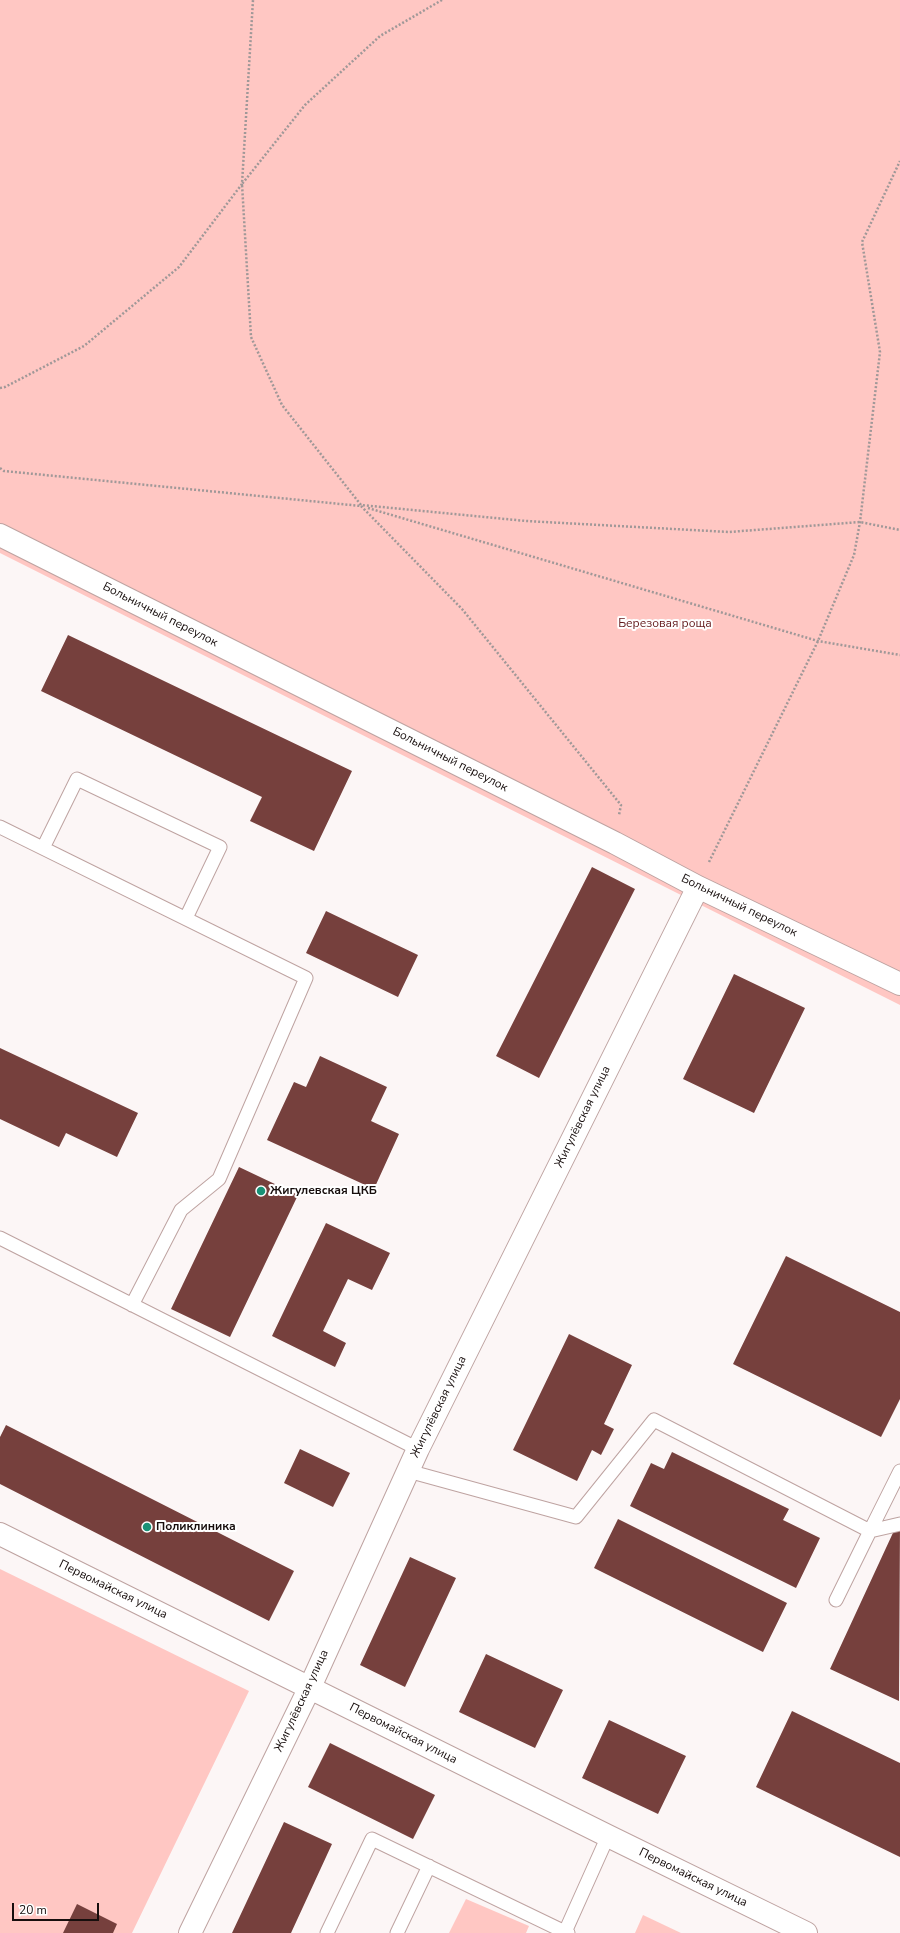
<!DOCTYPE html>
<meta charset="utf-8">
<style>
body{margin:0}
#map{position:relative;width:900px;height:1933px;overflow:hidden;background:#fcf6f6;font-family:"Nunito Sans",sans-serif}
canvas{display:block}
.scale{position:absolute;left:12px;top:1903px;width:87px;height:18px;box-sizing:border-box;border:2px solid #170e0d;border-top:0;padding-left:5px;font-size:12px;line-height:14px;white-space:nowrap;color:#170e0d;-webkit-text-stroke:3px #fff;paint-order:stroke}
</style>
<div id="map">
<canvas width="900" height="1933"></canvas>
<div class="scale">20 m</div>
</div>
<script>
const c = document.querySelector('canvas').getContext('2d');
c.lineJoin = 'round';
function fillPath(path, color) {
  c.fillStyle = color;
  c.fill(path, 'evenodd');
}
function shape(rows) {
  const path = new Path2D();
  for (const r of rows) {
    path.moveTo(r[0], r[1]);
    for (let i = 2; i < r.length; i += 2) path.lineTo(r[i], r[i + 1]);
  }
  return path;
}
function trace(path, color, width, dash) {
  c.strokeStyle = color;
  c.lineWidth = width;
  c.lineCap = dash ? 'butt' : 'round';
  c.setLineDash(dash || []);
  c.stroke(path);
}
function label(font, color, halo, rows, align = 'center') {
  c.font = font + ' "Nunito Sans",sans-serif';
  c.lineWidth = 4;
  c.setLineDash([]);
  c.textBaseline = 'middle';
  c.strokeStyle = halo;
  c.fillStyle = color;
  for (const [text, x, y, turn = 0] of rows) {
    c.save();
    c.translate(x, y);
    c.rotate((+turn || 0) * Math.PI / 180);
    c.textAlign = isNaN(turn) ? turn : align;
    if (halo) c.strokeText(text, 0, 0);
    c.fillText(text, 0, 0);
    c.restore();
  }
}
fillPath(shape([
 [0,0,900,0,900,1005,0,553],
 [0,1569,249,1691,132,1933,0,1933],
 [466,1899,529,1926,526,1933,449,1933],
 [643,1915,681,1933,635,1933]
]), '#ffc7c3');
fillPath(shape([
 [68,635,352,771,314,851,250,821,262,797,41,691],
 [592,867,635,889,539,1078,496,1056],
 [326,911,418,955,398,997,306,953],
 [734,974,805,1008,754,1113,683,1079],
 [0,1048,138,1113,117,1157,66,1133,59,1147,0,1119],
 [320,1056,387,1087,371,1121,399,1134,374,1189,267,1140,294,1082,306,1087],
 [239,1167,298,1195,230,1337,171,1309],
 [326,1223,390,1253,372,1290,348,1279,323,1331,346,1343,335,1367,272,1336],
 [786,1256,900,1312,900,1399,881,1437,733,1364],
 [569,1334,632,1365,604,1424,614,1429,601,1455,592,1450,577,1481,513,1450],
 [6,1425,294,1571,269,1621,0,1484,0,1437],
 [300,1449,350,1473,333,1507,284,1483],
 [672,1452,789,1509,783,1520,820,1538,796,1588,630,1506,651,1463,664,1469],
 [618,1519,787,1603,763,1652,594,1568],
 [898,1522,900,1523,899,1701,830,1669],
 [410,1557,456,1578,405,1687,360,1665],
 [486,1654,563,1690,535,1748,459,1712],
 [792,1711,900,1763,900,1857,756,1787],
 [609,1720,686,1756,658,1814,582,1778],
 [330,1743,435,1795,413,1839,308,1787],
 [284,1822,332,1844,291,1933,232,1933],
 [77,1904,117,1924,113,1933,63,1933]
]), '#76403d');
const lane = shape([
 [0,827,306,978,219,1179,181,1210,132,1305],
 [43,848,77,779,220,847,186,918],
 [0,1238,418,1449],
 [408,1471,576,1517,654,1420,870,1531,900,1471],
 [836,1600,870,1531,900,1524],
 [327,1933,372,1839,565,1932],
 [397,1933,429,1866],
 [568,1933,565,1932,608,1836]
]);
const street = shape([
 [0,535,615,843,698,887,900,984],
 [0,1534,608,1836,806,1933],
 [190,1933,310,1687,418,1449,698,887]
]);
trace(lane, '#bea3a1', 15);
trace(street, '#bea3a1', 24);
trace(shape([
 [442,0,380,36,305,105,242,184,251,337,282,405,361,505,526,521,729,532,860,522,900,530],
 [0,388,5,387,84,346,179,267,242,184,253,0],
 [0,468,4,471,361,506],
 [361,506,462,609,621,805,619,815],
 [368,508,818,641,900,655],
 [709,862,818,641,854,555,860,522,880,352,862,242,900,161]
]), '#a09898', 2.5, [2, 2]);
trace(lane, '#fff', 13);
trace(street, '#fff', 22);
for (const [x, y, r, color] of [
 [261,1191,5,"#199176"],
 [147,1527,5,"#199176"]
]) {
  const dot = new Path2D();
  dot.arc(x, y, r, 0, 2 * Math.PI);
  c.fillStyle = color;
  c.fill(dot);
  trace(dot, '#fff', 1.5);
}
label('12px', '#170e0d', '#fff', [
 ["Больничный переулок",160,615,27],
 ["Больничный переулок",450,760,27],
 ["Больничный переулок",739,906,26],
 ["Жигулёвская улица",583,1117,-64],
 ["Жигулёвская улица",439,1407,-64],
 ["Первомайская улица",113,1590,26],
 ["Жигулёвская улица",302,1701,-65],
 ["Первомайская улица",403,1734,27],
 ["Первомайская улица",693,1878,26]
]);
label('12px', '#62181a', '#fff', [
 ["Березовая роща",665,624]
]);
label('bold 12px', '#170e0d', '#fff', [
 ["Жигулевская ЦКБ",270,1191],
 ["Поликлиника",156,1527]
], 'left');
</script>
